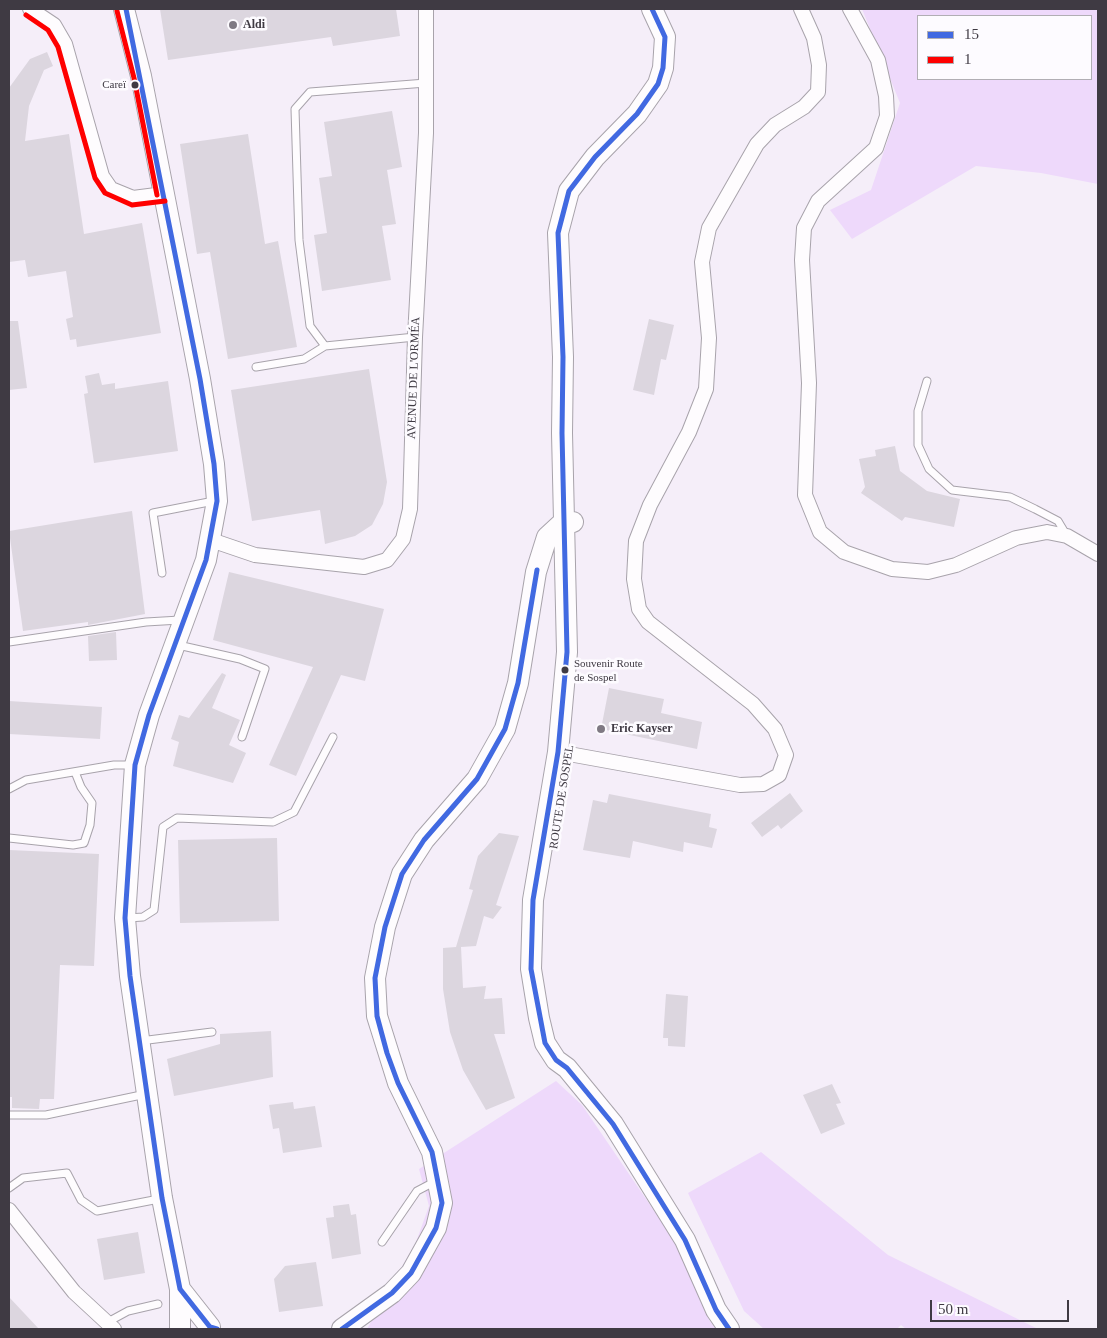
<!DOCTYPE html>
<meta charset="utf-8">
<style>
body{margin:0}
#map{position:relative;width:1107px;height:1338px;overflow:hidden;background:#f5eef9;font-family:"Times New Roman",serif}
canvas{display:block}
.frame{position:absolute;inset:0;border:10px solid #3f3a43;pointer-events:none}
.legend{position:absolute;left:917px;top:15px;width:175px;height:65px;box-sizing:border-box;background:#fdfbff;border:1px solid #b1aeb4;margin:0;padding:6px 9px;list-style:none;font-size:15px;color:#3f3a43}
.legend li{display:flex;align-items:center;gap:10px;height:25px}
.legend b{width:25px;border:1px solid #b1aeb4}
.scale{position:absolute;left:930px;top:1300px;width:139px;height:22px;box-sizing:border-box;border:2px solid #3f3a43;border-top:0;padding-left:6px;font-size:15px;line-height:18px;white-space:nowrap;color:#3f3a43;-webkit-text-stroke:4px #fdfbff;paint-order:stroke}
</style>
<div id="map">
<canvas width="1107" height="1338"></canvas>
<div class="frame"></div>
<ul class="legend">
<li><b style="height:6px;background:#4169e1"></b>15</li>
<li><b style="height:6px;background:#f00"></b>1</li>
</ul>
<div class="scale">50 m</div>
</div>
<script>
const c = document.querySelector('canvas').getContext('2d');
c.lineJoin = 'round';
function fillPath(path, color) {
  c.fillStyle = color;
  c.fill(path, 'evenodd');
}
function shape(rows) {
  const path = new Path2D();
  for (const r of rows) {
    path.moveTo(r[0], r[1]);
    for (let i = 2; i < r.length; i += 2) path.lineTo(r[i], r[i + 1]);
  }
  return path;
}
function trace(path, color, width, dash) {
  c.strokeStyle = color;
  c.lineWidth = width;
  c.lineCap = dash ? 'butt' : 'round';
  c.setLineDash(dash || []);
  c.stroke(path);
}
function label(font, color, halo, rows, align = 'center') {
  c.font = font + ' "Times New Roman",serif';
  c.lineWidth = 5;
  c.setLineDash([]);
  c.textBaseline = 'middle';
  c.strokeStyle = halo;
  c.fillStyle = color;
  for (const [text, x, y, turn = 0] of rows) {
    c.save();
    c.translate(x, y);
    c.rotate((+turn || 0) * Math.PI / 180);
    c.textAlign = isNaN(turn) ? turn : align;
    if (halo) c.strokeText(text, 0, 0);
    c.fillText(text, 0, 0);
    c.restore();
  }
}
fillPath(shape([
 [862,9,1098,9,1098,184,1041,173,976,166,852,239,830,210,871,190,900,103],
 [918,16,1091,16,1091,79,918,79],
 [556,1081,582,1105,674,1240,709,1320,716,1329,367,1329,416,1242,429,1206,419,1169],
 [761,1152,888,1255,1038,1329,906,1329,901,1325,897,1329,764,1329,744,1311,688,1193]
]), '#eed9fb');
fillPath(shape([
 [160,9,396,9,400,36,333,46,331,37,168,60],
 [47,52,53,66,44,70,29,106,25,141,69,134,84,234,142,223,161,333,77,347,76,339,70,340,66,319,73,317,66,271,28,277,25,260,9,262,9,88,30,59],
 [392,111,402,167,387,170,396,224,382,226,391,280,322,291,314,235,327,233,319,178,332,176,324,122],
 [248,134,265,244,278,241,297,347,228,359,210,252,197,254,180,144],
 [649,319,674,325,666,360,661,359,654,395,633,390],
 [9,321,18,321,27,388,9,390],
 [369,369,387,482,383,504,372,525,355,536,325,544,320,510,252,521,231,390],
 [99,373,102,385,115,383,115,389,168,381,178,451,94,463,84,394,88,393,85,376],
 [895,446,900,471,927,491,960,499,954,527,905,517,902,521,861,493,865,487,859,459,876,456,875,450],
 [132,511,145,614,88,625,88,622,23,631,9,531],
 [229,572,384,609,365,681,341,675,296,776,269,765,313,667,213,640],
 [116,632,117,660,89,661,88,636],
 [222,673,226,675,212,708,240,720,229,745,246,753,233,783,173,766,179,742,171,739,179,715,189,718],
 [609,688,664,699,661,713,702,722,697,749,601,729],
 [9,701,102,707,100,739,9,734],
 [790,793,803,811,781,829,778,825,762,837,751,823],
 [609,794,711,814,709,827,717,829,712,848,684,842,683,852,633,841,630,858,583,850,593,800,607,803],
 [499,833,519,836,496,905,502,907,493,919,484,916,476,946,461,947,463,988,486,986,484,999,502,998,505,1034,494,1034,515,1098,486,1110,463,1070,450,1032,443,989,443,948,456,947,473,890,469,889,478,856],
 [277,838,279,921,180,923,178,840],
 [9,850,99,854,94,966,60,965,54,1099,40,1099,39,1109,12,1108,12,1097,9,1097],
 [666,994,688,996,685,1047,668,1046,668,1038,663,1038],
 [271,1031,273,1077,174,1096,167,1059,220,1044,220,1034],
 [832,1084,841,1103,836,1104,845,1124,821,1134,803,1095],
 [293,1102,294,1109,315,1106,322,1147,283,1153,279,1128,273,1129,269,1105],
 [349,1204,351,1215,356,1214,361,1254,332,1259,326,1218,334,1217,333,1206],
 [138,1232,145,1273,104,1280,97,1239],
 [316,1262,323,1306,279,1312,274,1279,285,1266],
 [9,1297,39,1329,9,1329]
]), '#dcd6df');
const lane = shape([
 [415,337,325,346,310,326,299,240,295,109,310,92,426,83],
 [256,367,304,359,325,346],
 [927,381,918,411,918,445,929,469,952,490,1010,497,1035,509,1058,521,1067,536],
 [162,573,153,513,214,501],
 [9,642,146,622,180,620],
 [178,645,240,659,265,669,242,737],
 [9,789,26,780,114,765,134,765],
 [9,838,73,845,84,843,90,825,92,803,81,787,75,772],
 [128,918,143,917,154,910,163,827,177,818,273,822,294,812,333,737],
 [140,1041,212,1032],
 [9,1115,46,1115,146,1094],
 [9,1188,23,1178,67,1173,81,1200,97,1211,159,1199],
 [382,1242,417,1191,436,1181],
 [106,1323,128,1311,158,1304]
]);
const street = shape([
 [30,9,54,25,65,44,102,176,111,189,133,198,164,194],
 [850,9,878,60,886,96,887,116,876,148,818,201,804,228,802,260,809,383,805,495,820,532,844,552,892,569,928,572,956,565,1016,538,1047,532,1067,536,1098,554],
 [211,540,255,555,364,567,387,560,403,539,410,509,415,337,426,133,426,9],
 [558,752,740,785,763,784,779,775,786,755,775,729,753,704,648,622,639,609,634,579,636,541,650,505,689,432,706,389,709,338,702,262,709,228,757,144,775,125,804,107,818,92,819,65,814,38,801,9],
 [9,1210,74,1292,114,1329]
]);
const secondary = shape([
 [124,9,141,76,200,379,214,464,217,501,206,560,149,715,135,765,125,918,130,976,162,1198,180,1289,180,1329],
 [652,9,665,37,663,68,658,84,637,114,595,157,569,191,558,233,563,357,562,433,567,652,558,752,533,900,531,969,539,1018,545,1043,556,1060,567,1068,613,1124,685,1240,716,1310,729,1329],
 [180,1289,210,1327],
 [342,1329,392,1293,411,1273,436,1228,442,1203,432,1152,398,1083,377,1016,375,978,385,927,402,874,424,840,477,779,505,729,518,683,536,572,547,537,560,525,573,522]
]);
trace(lane, '#a8a3ab', 9);
trace(street, '#a8a3ab', 16);
trace(secondary, '#a8a3ab', 22);
trace(lane, '#fefcfe', 7);
trace(street, '#fefcfe', 14);
trace(secondary, '#fefcfe', 20);
trace(shape([
 [126,9,200,379,214,464,217,501,206,560,149,715,135,765,125,918,130,976,162,1198,180,1289,210,1327,217,1329],
 [652,9,665,37,663,68,658,84,637,114,595,157,569,191,558,233,563,357,562,433,567,652,558,752,533,900,531,969,545,1043,556,1060,567,1068,613,1124,685,1240,716,1310,729,1329],
 [342,1329,392,1293,411,1273,436,1228,442,1203,432,1152,398,1083,387,1053,377,1016,375,978,385,927,402,874,424,840,477,779,505,729,518,683,537,570]
]), '#4169e1', 5);
trace(shape([
 [117,11,134,78,157,195],
 [26,15,48,30,58,47,95,178,105,193,132,205,165,201]
]), '#f00', 5);
for (const [x, y, r, color] of [
 [233,25,5,"#7f7983"],
 [135,85,4.5,"#3f3a43"],
 [565,670,4.5,"#3f3a43"],
 [601,729,5,"#7f7983"]
]) {
  const dot = new Path2D();
  dot.arc(x, y, r, 0, 2 * Math.PI);
  c.fillStyle = color;
  c.fill(dot);
  trace(dot, '#fdfbff', 2);
}
label('11px', '#3f3a43', '#fdfbff', [
 ["Careï",126,85],
 ["Souvenir Route",574,664,"left"],
 ["de Sospel",574,678,"left"]
], 'right');
label('bold 12px', '#3f3a43', '#fdfbff', [
 ["Aldi",243,25],
 ["Eric Kayser",611,729]
], 'left');
label('12px', '#3f3a43', '#fdfbff', [
 ["AVENUE DE L'ORMÉA",414,378,-88],
 ["ROUTE DE SOSPEL",562,797,-81]
]);
</script>
